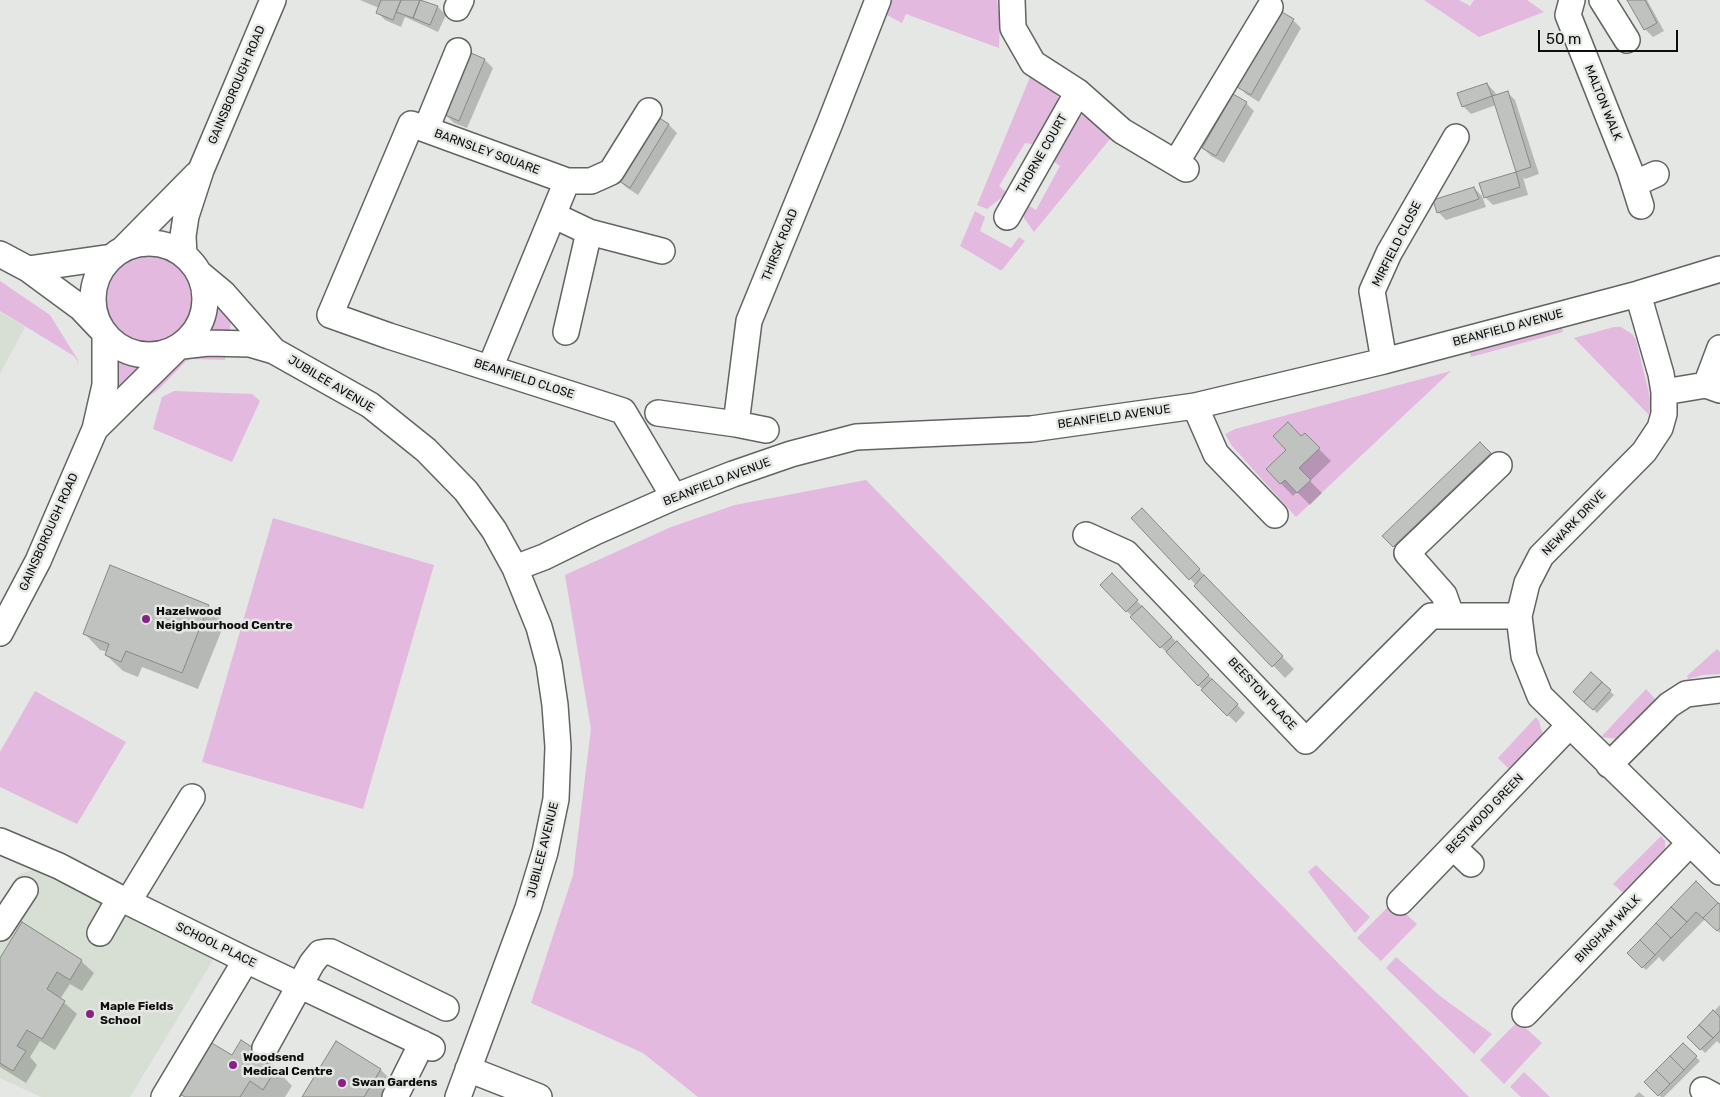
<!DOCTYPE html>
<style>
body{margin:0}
#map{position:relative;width:1720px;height:1097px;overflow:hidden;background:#e4e7e3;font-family:Rubik,sans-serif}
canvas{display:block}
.scale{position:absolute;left:1538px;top:30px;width:140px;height:22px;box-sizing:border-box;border:2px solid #0c0d0c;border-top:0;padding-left:6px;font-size:15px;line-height:18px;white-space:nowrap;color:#0c0d0c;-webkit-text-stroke:4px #e4e7e3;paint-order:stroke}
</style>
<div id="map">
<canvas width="1720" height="1097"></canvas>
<div class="scale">50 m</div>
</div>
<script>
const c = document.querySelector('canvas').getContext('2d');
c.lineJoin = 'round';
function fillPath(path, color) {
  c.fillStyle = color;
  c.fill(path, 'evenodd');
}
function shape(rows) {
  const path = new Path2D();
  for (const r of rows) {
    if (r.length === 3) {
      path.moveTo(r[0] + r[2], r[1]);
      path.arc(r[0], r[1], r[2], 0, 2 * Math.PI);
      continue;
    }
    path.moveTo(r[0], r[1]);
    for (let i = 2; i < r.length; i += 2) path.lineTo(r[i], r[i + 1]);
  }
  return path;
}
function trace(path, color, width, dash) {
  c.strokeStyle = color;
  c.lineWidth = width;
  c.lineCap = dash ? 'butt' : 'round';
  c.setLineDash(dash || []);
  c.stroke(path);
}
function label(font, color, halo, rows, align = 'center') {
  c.font = font + ' Rubik,sans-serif';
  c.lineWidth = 5;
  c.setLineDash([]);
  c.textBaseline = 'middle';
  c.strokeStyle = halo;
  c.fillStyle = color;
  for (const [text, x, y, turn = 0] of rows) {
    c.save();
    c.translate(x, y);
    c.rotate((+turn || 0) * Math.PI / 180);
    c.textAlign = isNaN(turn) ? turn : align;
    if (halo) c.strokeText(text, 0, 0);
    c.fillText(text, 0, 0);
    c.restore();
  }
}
fillPath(shape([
 [0,312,25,327,0,374],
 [43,866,219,950,130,1097,41,1097,0,1078,0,901,20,874]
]), '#d7dfd4');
fillPath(shape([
 [891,0,997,0,1000,20,999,48,906,14,902,23,885,14],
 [1424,0,1459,0,1470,6,1474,0,1527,0,1544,12,1479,37],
 [1033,70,1051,87,1058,97,1060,107,1039,145,1025,143,999,186,1007,193,987,209,977,205],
 [1076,113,1093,119,1114,134,1034,232,1024,218,1023,212,1025,203,1036,210,1060,166,1049,158],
 [975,211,985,217,980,231,1011,248,1019,237,1025,241,1002,270,1000,270,960,246],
 [149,299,47],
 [0,281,50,315,78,360,77,370,78,362,74,356,0,311],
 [215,301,237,317,231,323,229,333,207,333,215,312],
 [1561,324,1563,332,1471,357,1469,349],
 [1614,327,1621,327,1632,334,1636,340,1649,393,1651,403,1649,415,1574,338],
 [226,352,225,360,191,359,186,361,159,389,137,405,175,367,192,355],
 [115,355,129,362,148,366,122,393,111,386],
 [1451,371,1296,517,1232,446,1225,434,1235,429],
 [174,391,252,394,260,401,232,462,153,429,162,397],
 [866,480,1469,1097,698,1097,643,1053,531,1003,573,875,591,729,565,575,671,527,735,505],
 [273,518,434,565,363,809,202,762],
 [1717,649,1720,652,1720,674,1703,675,1688,679,1687,676],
 [1646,689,1656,700,1618,739,1601,737],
 [35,691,126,742,77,824,0,787,0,752],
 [1536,717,1539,721,1543,735,1511,771,1498,758],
 [1661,836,1665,841,1665,857,1627,896,1613,884],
 [1316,865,1370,917,1355,933,1308,872],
 [1393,902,1417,924,1381,961,1357,938],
 [1396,957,1440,996,1492,1034,1474,1054,1386,968],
 [1518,1021,1542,1043,1504,1084,1480,1060],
 [1524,1072,1550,1097,1521,1097,1510,1087]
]), '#e4b9e0');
fillPath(shape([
 [360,0,421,0,438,7,446,15,438,32,405,17,401,27,385,20,377,12,379,8],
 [1629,0,1647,0,1664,31,1653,37,1645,29],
 [1281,13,1293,20,1301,28,1259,102,1246,94,1239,86],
 [485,60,493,68,467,128,454,123,446,115],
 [1487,84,1495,92,1496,96,1507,92,1515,100,1539,174,1525,179,1523,177,1528,195,1493,205,1485,197,1481,184,1517,172,1496,105,1471,114,1463,106],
 [1246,103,1254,111,1224,163,1211,156,1203,148],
 [656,118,669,125,677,133,638,195,626,187,618,179],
 [1474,188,1482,196,1486,207,1446,220,1438,212],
 [1302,438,1317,447,1331,461,1310,481,1322,493,1310,505,1297,492,1293,496,1267,469],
 [1480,444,1502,466,1406,559,1384,536],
 [1150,517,1207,578,1207,579,1294,669,1285,678,1133,519],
 [1112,575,1245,713,1236,723,1203,690,1170,654,1169,655,1161,647,1102,585],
 [208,606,225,622,198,689,142,667,138,677,123,671,106,655,108,652,100,650,84,633],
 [1591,674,1614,695,1597,713,1593,709],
 [1696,883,1720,906,1720,933,1705,919,1663,962,1659,957,1646,970,1629,953],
 [0,961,81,961,94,973,82,991,70,984,60,999,77,1014,55,1050,40,1041,30,1057,37,1065,26,1083,0,1067],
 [1720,1005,1720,1044,1717,1041,1705,1053,1689,1037],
 [336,1043,381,1070,397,1086,390,1097,304,1097],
 [1683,1044,1700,1061,1664,1097,1661,1097,1646,1082],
 [232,1057,265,1057,292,1086,285,1097,185,1097,180,1092],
 [1639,1092,1645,1097,1634,1097]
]), '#0003');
const building = shape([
 [381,0,401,0,393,20,376,13,381,0],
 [401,0,420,0,413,18,396,12,401,0],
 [420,0,438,6,430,25,413,18,420,0],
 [1627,0,1645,0,1657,23,1644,30,1627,0],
 [1280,11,1294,19,1251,95,1237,87,1280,11],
 [471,53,485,59,459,121,445,115,471,53],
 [1487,83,1492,96,1462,107,1457,93,1487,83],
 [1508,91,1531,167,1516,172,1492,96,1508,91],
 [1233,94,1247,102,1216,156,1202,148,1233,94],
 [656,116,669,124,630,188,616,179,656,116],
 [1516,172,1520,187,1484,198,1479,183,1516,172],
 [1474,187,1479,199,1437,213,1433,200,1474,187],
 [1288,422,1301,436,1305,433,1320,448,1299,468,1311,480,1297,493,1285,480,1280,484,1266,469,1286,450,1273,436,1288,422],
 [1480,442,1491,453,1393,547,1382,536,1480,442],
 [1142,508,1200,569,1189,580,1131,518,1142,508],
 [110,565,209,605,182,673,126,651,121,662,105,655,109,644,83,634,110,565],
 [1112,573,1138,600,1126,612,1100,585,1112,573],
 [1204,575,1283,656,1272,667,1194,586,1204,575],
 [1142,606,1172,637,1160,648,1130,617,1142,606],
 [1177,641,1209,675,1198,686,1166,652,1177,641],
 [1591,672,1602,682,1584,702,1573,692,1591,672],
 [1212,679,1238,704,1227,716,1201,690,1212,679],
 [1602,682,1611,690,1593,710,1584,702,1602,682],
 [1696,881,1718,903,1703,918,1696,912,1687,922,1671,907,1696,881],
 [1718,903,1720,904,1720,928,1717,931,1703,918,1718,903],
 [1671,907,1687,922,1671,938,1656,923,1671,907],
 [22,922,82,960,70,980,57,972,47,989,65,1001,42,1039,27,1030,17,1046,26,1051,13,1071,0,1063,0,958,22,922],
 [1656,923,1671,938,1655,955,1640,940,1656,923],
 [1640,940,1655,955,1642,968,1627,953,1640,940],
 [1713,1010,1720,1017,1720,1031,1713,1038,1699,1025,1713,1010],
 [1699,1025,1713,1038,1700,1050,1687,1037,1699,1025],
 [241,1040,266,1056,263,1061,276,1069,263,1090,250,1081,240,1097,185,1097,178,1093,210,1042,232,1055,241,1040],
 [336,1041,381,1069,364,1097,302,1097,336,1041],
 [1683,1043,1697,1056,1684,1070,1670,1056,1683,1043],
 [1670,1056,1684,1070,1670,1084,1656,1070,1670,1056],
 [1656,1070,1670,1084,1658,1096,1644,1082,1656,1070]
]);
fillPath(building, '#bfc2be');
trace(building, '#868985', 1);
const minor = shape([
 [1012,0,1013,28,1033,63,1078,92,1122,131,1186,169],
 [1572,0,1568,15,1630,171,1641,206],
 [1602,0,1627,40],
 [457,8,461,0],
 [426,129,458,51],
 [1176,163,1270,7],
 [567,181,591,181,611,172,649,111],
 [1634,184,1656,174],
 [553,215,589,232,662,251],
 [1007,217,1078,92],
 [149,299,56],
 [123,249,196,175],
 [0,254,28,269,81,308,100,328],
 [184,255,183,236,186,216,201,170,273,0],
 [28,269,112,257],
 [199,273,223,293,274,351],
 [1638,294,1661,374,1664,392,1664,414,1660,428,1644,452,1541,556,1527,583,1519,616,1524,656,1540,696,1720,872],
 [566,332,589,232],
 [182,346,208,343,250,344,274,351,370,405,426,450,466,491,494,530,515,568,539,627,549,664,555,705,558,747,556,799,545,852,528,908,458,1097],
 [1384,361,1372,291,1389,253,1456,137],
 [490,368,567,181,411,124,330,315,389,336,623,411,674,497],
 [1706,385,1720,348],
 [1664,392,1706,385,1720,390],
 [1195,406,1216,454,1275,515],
 [658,413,736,424,749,321,830,123,878,0],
 [736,424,766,430],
 [95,429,176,349],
 [1086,535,1126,553,1306,741,1431,616,1519,616],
 [515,568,544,557,595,532,674,497,733,474,791,454,856,437,1031,429,1195,406,1384,361,1638,294,1720,269],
 [1451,615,1444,595,1407,553,1499,465],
 [0,633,38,561,95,429,105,385,105,335],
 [1609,765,1669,705,1686,694,1720,690],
 [0,841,59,866,120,898,246,960,432,1048],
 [1453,847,1471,864],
 [128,902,192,797],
 [1400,902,1569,726],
 [0,928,25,890],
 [100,933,120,898],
 [1525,1014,1690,843],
 [265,1048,312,963,320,953,326,952,331,952,446,1008],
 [468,1069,539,1097],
 [1703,1090,1716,1097],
 [164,1097,246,960],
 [395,1097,422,1043]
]);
trace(minor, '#616561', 28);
trace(minor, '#fff', 25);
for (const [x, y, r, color] of [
 [146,619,5,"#8a2086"],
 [90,1014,5,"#8a2086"],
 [233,1065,5,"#8a2086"],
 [342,1083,5,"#8a2086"]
]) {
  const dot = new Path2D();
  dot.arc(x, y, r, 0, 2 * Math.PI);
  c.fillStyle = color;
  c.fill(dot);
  trace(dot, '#e4e7e3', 2);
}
label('12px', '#0c0d0c', '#e4e7e3', [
 ["GAINSBOROUGH ROAD",237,85,-67],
 ["MALTON WALK",1603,103,68],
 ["BARNSLEY SQUARE",487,152,20],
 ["THORNE COURT",1042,154,-60],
 ["MIRFIELD CLOSE",1397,244,-63],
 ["THIRSK ROAD",780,245,-68],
 ["BEANFIELD AVENUE",1508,328,-15],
 ["BEANFIELD CLOSE",524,379,18],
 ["JUBILEE AVENUE",331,384,31],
 ["BEANFIELD AVENUE",1114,417,-8],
 ["BEANFIELD AVENUE",717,482,-21],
 ["NEWARK DRIVE",1574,523,-46],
 ["GAINSBOROUGH ROAD",49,532,-66],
 ["BEESTON PLACE",1262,694,47],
 ["BESTWOOD GREEN",1485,814,-46],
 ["JUBILEE AVENUE",543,850,-76],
 ["BINGHAM WALK",1608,929,-46],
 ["SCHOOL PLACE",216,945,26]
]);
label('bold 12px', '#0c0d0c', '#e4e7e3', [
 ["Hazelwood",156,612],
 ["Neighbourhood Centre",156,626],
 ["Maple Fields",100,1007],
 ["School",100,1021],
 ["Woodsend",243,1058],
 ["Medical Centre",243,1072],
 ["Swan Gardens",352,1083]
], 'left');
</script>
